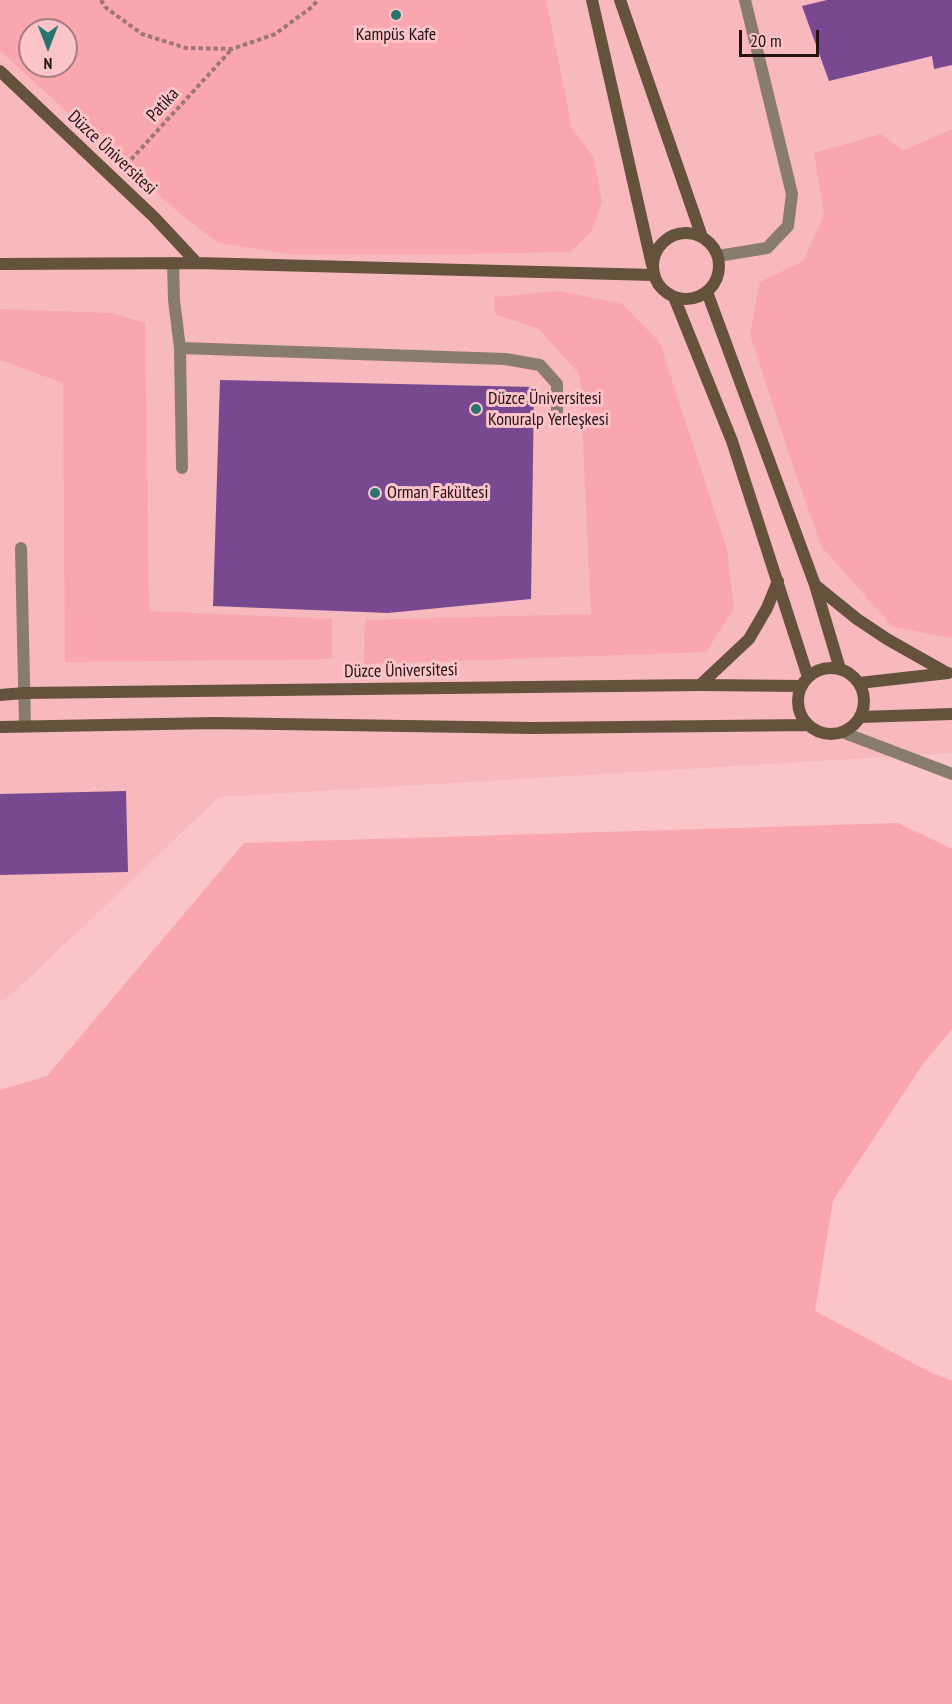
<!DOCTYPE html>
<meta charset="utf-8">
<style>
body{margin:0}
#map{position:relative;width:952px;height:1704px;overflow:hidden;background:#fac4c8;font-family:"PT Sans Narrow",sans-serif}
canvas{display:block}
.north{position:absolute;left:18px;top:18px;width:60px;height:60px;box-sizing:border-box;background:#fac4c8;border:2px solid #a57d80;border-radius:50%;rotate:180deg;font-size:16px;font-weight:700;line-height:24px;text-align:center;color:#251214}
.north::after{content:'';display:block;margin:auto;width:21px;height:27px;background:#297371;clip-path:polygon(50% 0,100% 100%,50% 72%,0 100%)}
.scale{position:absolute;left:739px;top:30px;width:80px;height:27px;box-sizing:border-box;border:3px solid #251214;border-top:0;padding-left:8px;font-size:18px;line-height:21px;white-space:nowrap;color:#251214;-webkit-text-stroke:4px #fac4c8;paint-order:stroke}
</style>
<div id="map">
<canvas width="952" height="1704"></canvas>
<div class="north">N</div>
<div class="scale">20 m</div>
</div>
<script>
const c = document.querySelector('canvas').getContext('2d');
c.lineJoin = 'round';
function fillPath(path, color) {
  c.fillStyle = color;
  c.fill(path, 'evenodd');
}
function shape(rows) {
  const path = new Path2D();
  for (const r of rows) {
    if (r.length === 3) {
      path.moveTo(r[0] + r[2], r[1]);
      path.arc(r[0], r[1], r[2], 0, 2 * Math.PI);
      continue;
    }
    path.moveTo(r[0], r[1]);
    for (let i = 2; i < r.length; i += 2) path.lineTo(r[i], r[i + 1]);
  }
  return path;
}
function trace(path, color, width, dash) {
  c.strokeStyle = color;
  c.lineWidth = width;
  c.lineCap = dash ? 'butt' : 'round';
  c.setLineDash(dash || []);
  c.stroke(path);
}
function label(font, color, halo, rows, align = 'center') {
  c.font = font + ' "PT Sans Narrow",sans-serif';
  c.lineWidth = 6;
  c.setLineDash([]);
  c.textBaseline = 'middle';
  c.strokeStyle = halo;
  c.fillStyle = color;
  for (const [text, x, y, turn = 0] of rows) {
    c.save();
    c.translate(x, y);
    c.rotate((+turn || 0) * Math.PI / 180);
    c.textAlign = isNaN(turn) ? turn : align;
    if (halo) c.strokeText(text, 0, 0);
    c.fillText(text, 0, 0);
    c.restore();
  }
}
fillPath(shape([
 [0,0,952,0,952,753,219,797,8,998,0,1001],
 [30,30,66,30,66,66,30,66]
]), '#f7b8be');
fillPath(shape([
 [0,0,546,0,572,128,594,158,602,202,592,231,570,252,463,254,292,254,218,243,178,212,0,51],
 [30,30,66,30,66,66,30,66],
 [952,129,952,638,893,627,821,546,787,448,750,334,760,282,803,261,824,215,814,153,881,134,903,151],
 [558,291,622,304,660,343,727,550,734,609,706,652,364,664,365,620,591,614,580,375,539,329,495,314,494,297],
 [0,309,112,313,145,323,149,611,332,619,332,659,65,662,63,383,0,360],
 [898,823,952,849,952,1029,923,1064,833,1200,815,1311,930,1372,952,1381,952,1704,0,1704,0,1090,47,1076,244,843]
]), '#f9a6af');
fillPath(shape([
 [827,0,952,0,952,65,934,69,932,56,829,81,802,6],
 [220,380,534,387,531,599,388,613,213,606],
 [126,791,128,872,0,875,0,794]
]), '#784991');
trace(shape([
 [101,0,105,7,142,34,186,48,232,49,275,34,312,7,318,0],
 [126,165,232,49]
]), '#9d7679', 4, [4.5, 3]);
trace(shape([
 [718,256,767,248,788,226,792,194,745,0],
 [173,263,174,300,180,348,182,468],
 [180,348,505,359,540,365,557,384,557,418],
 [21,548,25,726],
 [842,732,952,774]
]), '#887c6c', 12);
trace(shape([
 [592,0,652,265],
 [620,0,702,237],
 [0,71,154,217,197,263],
 [686,266,33],
 [0,264,197,263,654,275],
 [707,292,815,585,840,669],
 [674,297,732,441,808,677],
 [815,585,857,619,887,639,947,673],
 [831,701,33],
 [859,683,948,673],
 [700,685,749,639,767,608,778,581],
 [0,695,24,693,700,685,802,686],
 [860,717,952,714],
 [0,727,214,723,533,728,808,725]
]), '#64523b', 12);
for (const [x, y, r, color] of [
 [396,15,6,"#297371"],
 [476,409,6,"#297371"],
 [375,493,6,"#297371"]
]) {
  const dot = new Path2D();
  dot.arc(x, y, r, 0, 2 * Math.PI);
  c.fillStyle = color;
  c.fill(dot);
  trace(dot, '#fac4c8', 2);
}
label('18px', '#251214', '#fac4c8', [
 ["Kampüs Kafe",396,35,"center"],
 ["Düzce Üniversitesi",488,399],
 ["Konuralp Yerleşkesi",488,420],
 ["Orman Fakültesi",387,493]
], 'left');
label('18px', '#251214', '#fac4c8', [
 ["Patika",163,105,-48],
 ["Düzce Üniversitesi",112,153,43],
 ["Düzce Üniversitesi",401,671,-1]
]);
</script>
